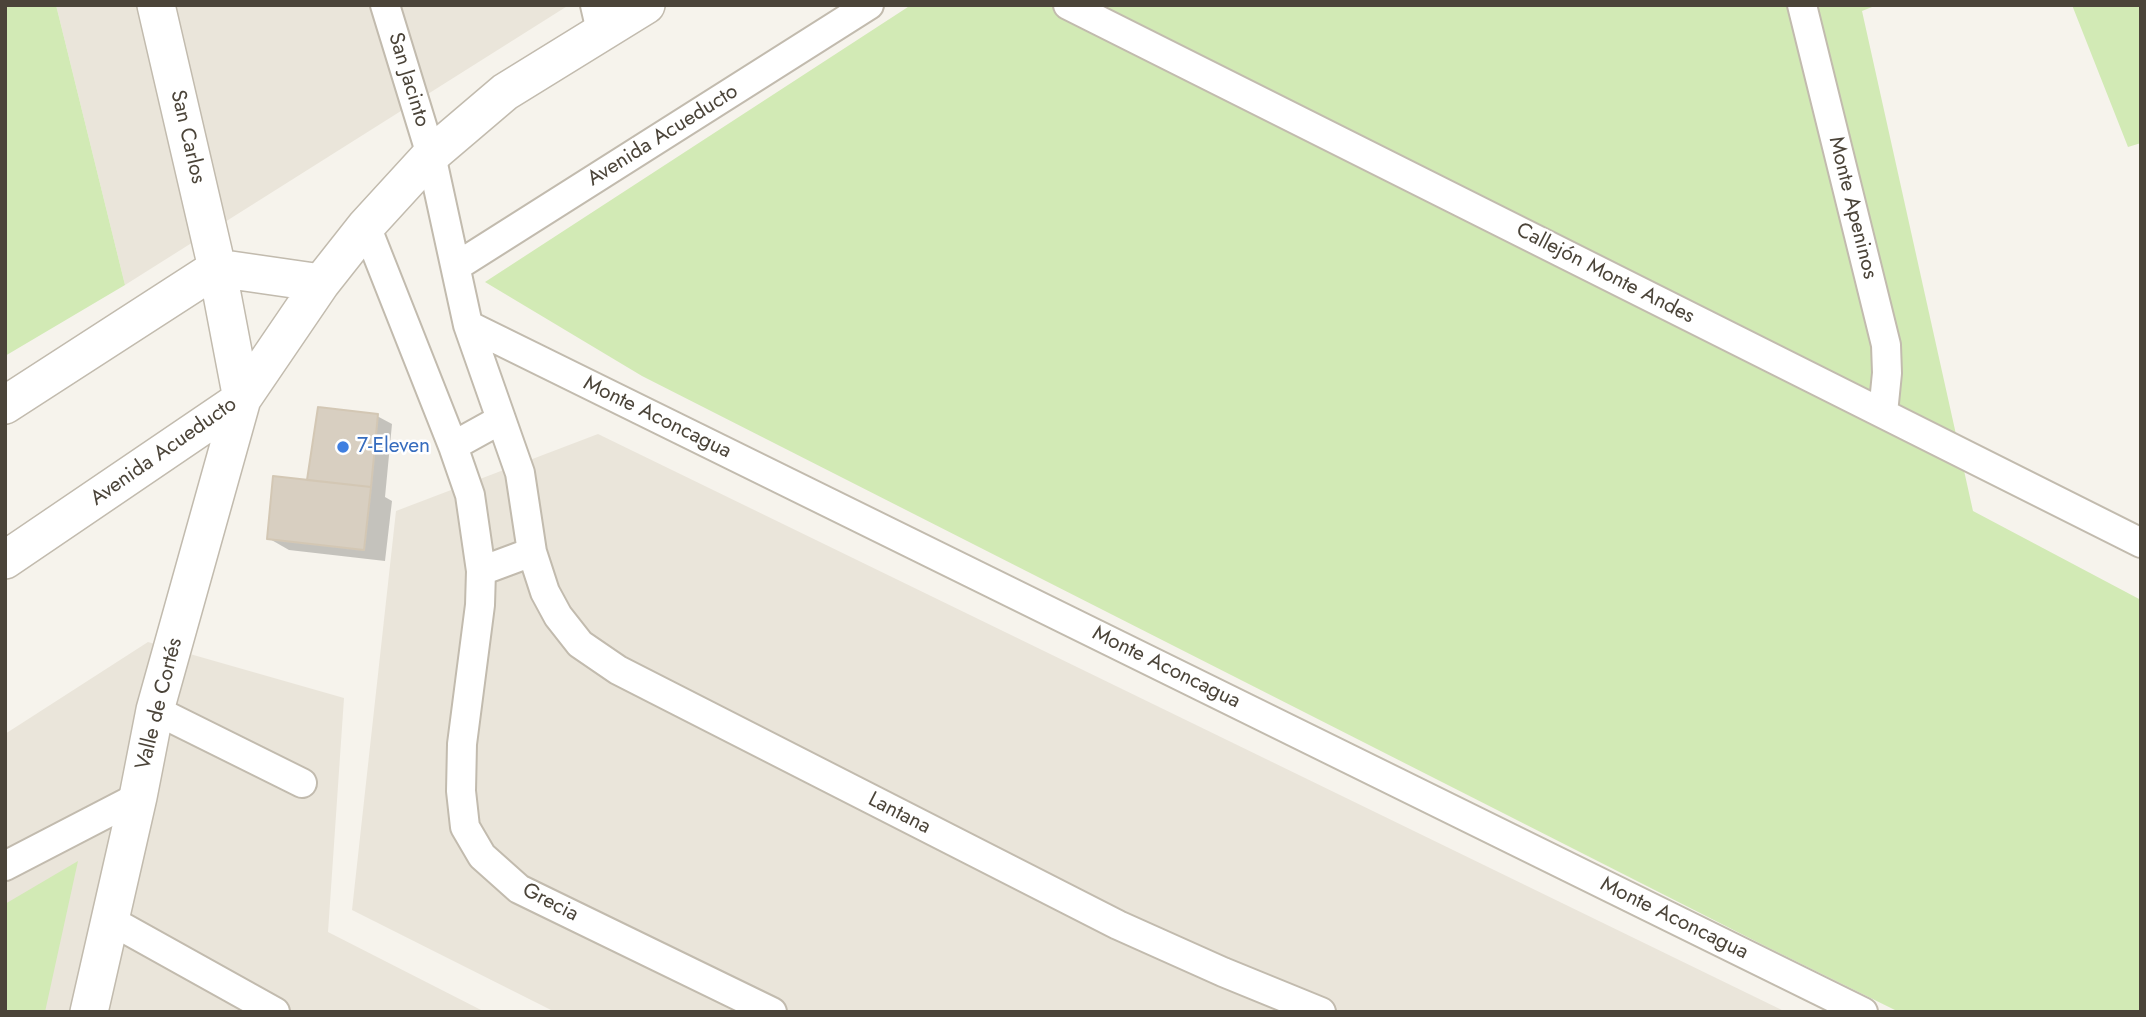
<!DOCTYPE html>
<meta charset="utf-8">
<style>
body{margin:0}
#map{position:relative;width:2146px;height:1017px;overflow:hidden;background:#f6f3ec;font-family:Jost,sans-serif}
canvas{display:block}
.frame{position:absolute;inset:0;border:7px solid #4b4439;pointer-events:none}
</style>
<div id="map">
<canvas width="2146" height="1017"></canvas>
<div class="frame"></div>
</div>
<script>
const c = document.querySelector('canvas').getContext('2d');
c.lineJoin = 'round';
function fillPath(path, color) {
  c.fillStyle = color;
  c.fill(path, 'evenodd');
}
function shape(rows) {
  const path = new Path2D();
  for (const r of rows) {
    path.moveTo(r[0], r[1]);
    for (let i = 2; i < r.length; i += 2) path.lineTo(r[i], r[i + 1]);
  }
  return path;
}
function trace(path, color, width, dash) {
  c.strokeStyle = color;
  c.lineWidth = width;
  c.lineCap = dash ? 'butt' : 'round';
  c.setLineDash(dash || []);
  c.stroke(path);
}
function label(font, color, halo, rows, align = 'center') {
  c.font = font + ' Jost,sans-serif';
  c.lineWidth = 5;
  c.setLineDash([]);
  c.textBaseline = 'middle';
  c.strokeStyle = halo;
  c.fillStyle = color;
  for (const [text, x, y, turn = 0] of rows) {
    c.save();
    c.translate(x, y);
    c.rotate((+turn || 0) * Math.PI / 180);
    c.textAlign = isNaN(turn) ? turn : align;
    if (halo) c.strokeText(text, 0, 0);
    c.fillText(text, 0, 0);
    c.restore();
  }
}
fillPath(shape([
 [56,5,569,5,125,285],
 [598,434,1786,1012,555,1012,352,910,396,511],
 [148,642,344,698,328,932,485,1012,5,1012,5,734]
]), '#eae5da');
fillPath(shape([
 [5,5,56,5,125,285,5,356],
 [911,5,1877,5,1862,11,1973,511,2141,600,2141,1012,1899,1012,1767,947,642,376,485,282],
 [2072,5,2141,5,2141,143,2128,147],
 [78,861,45,1012,5,1012,5,904]
]), '#d2eab5');
fillPath(shape([
 [377,416,392,424,385,497,392,501,385,561,289,550,268,538,316,483]
]), '#0003');
const building = shape([
 [318,407,378,414,371,487,307,480,318,407],
 [273,476,371,487,364,550,267,539,273,476]
]);
fillPath(building, '#d8cfc1');
trace(building, '#d3c7b4', 2);
const minor = shape([
 [385,5,431,155,468,325,520,473,532,552,545,592,558,616,580,644,618,670,1118,925,1223,972,1321,1012],
 [595,5,601,31],
 [1068,5,2141,543],
 [1802,5,1886,345,1887,373,1883,413],
 [366,226,453,446,470,495,481,571,480,605,462,744,461,791,465,827,482,856,519,889,772,1012],
 [457,266,869,5],
 [468,325,1863,1012],
 [453,446,500,420],
 [481,571,532,552],
 [155,710,302,783],
 [5,866,138,797],
 [108,919,275,1012]
]);
const tertiary = shape([
 [5,405,217,268,321,283],
 [5,560,242,399,321,283,366,226,431,155,505,92,646,5],
 [89,1012,138,797,155,710,242,399,217,268,156,5]
]);
trace(minor, '#c2bbae', 32);
trace(tertiary, '#c2bbae', 40);
trace(minor, '#fff', 28);
trace(tertiary, '#fff', 37);
for (const [x, y, r, color] of [
 [343,447,7,"#3f7fe0"]
]) {
  const dot = new Path2D();
  dot.arc(x, y, r, 0, 2 * Math.PI);
  c.fillStyle = color;
  c.fill(dot);
  trace(dot, '#fff', 2.5);
}
label('21px', '#4b4439', '#fff', [
 ["San Jacinto",408,80,73],
 ["Avenida Acueducto",663,136,-32],
 ["San Carlos",187,137,77],
 ["Monte Apeninos",1852,208,76],
 ["Callejón Monte Andes",1605,274,27],
 ["Monte Aconcagua",657,418,26],
 ["Avenida Acueducto",164,452,-35],
 ["Monte Aconcagua",1166,668,26],
 ["Valle de Cortés",160,704,-76],
 ["Lantana",899,814,27],
 ["Grecia",550,903,27],
 ["Monte Aconcagua",1674,919,26]
]);
label('21px', '#366cbe', '#fff', [
 ["7-Eleven",357,447]
], 'left');
</script>
